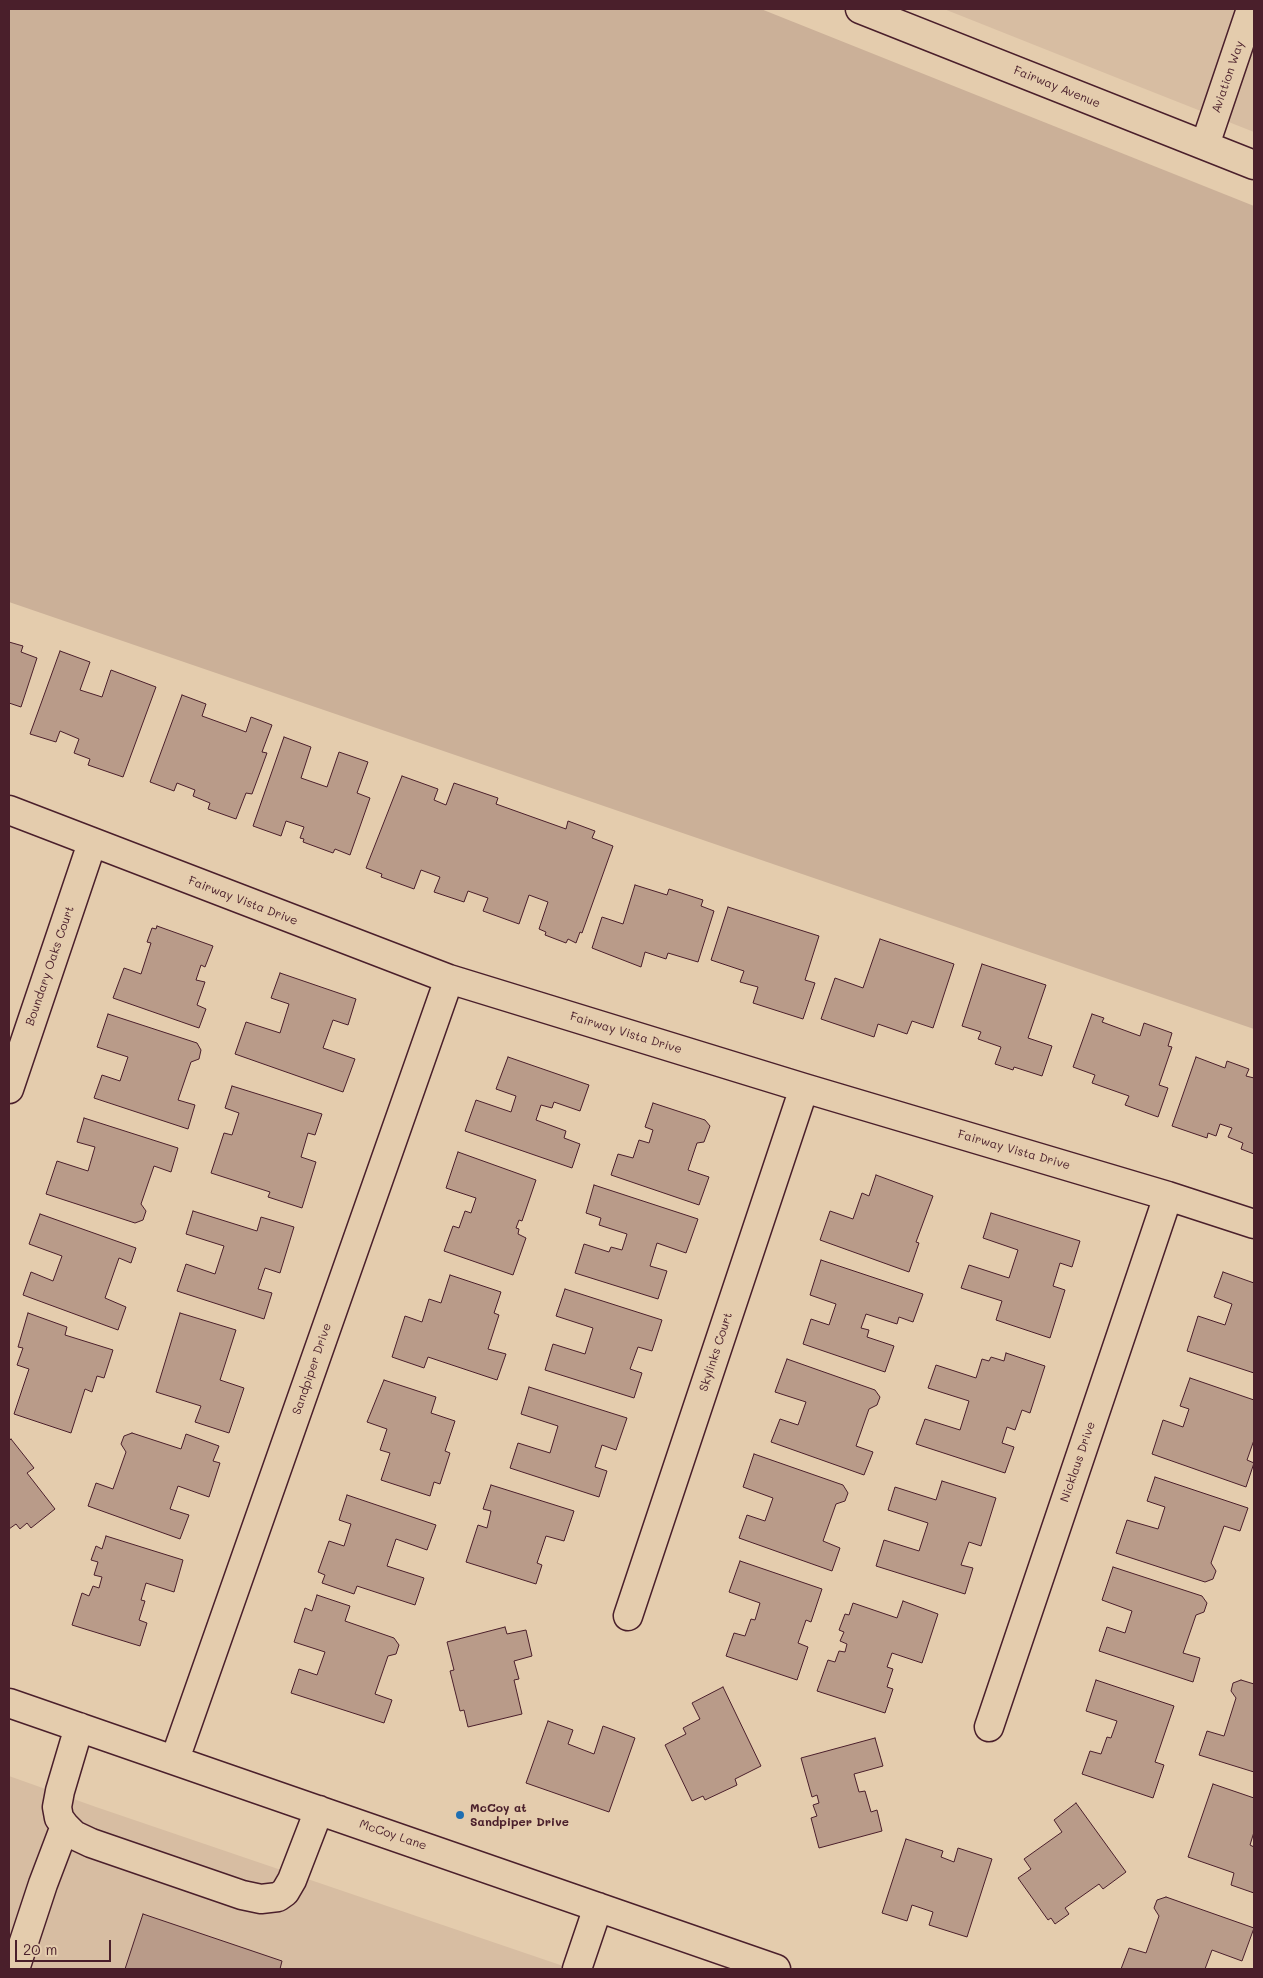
<!DOCTYPE html>
<style>
body{margin:0}
#map{position:relative;width:1263px;height:1978px;overflow:hidden;background:#e4ccad;font-family:Mali,sans-serif}
canvas{display:block}
.frame{position:absolute;inset:0;border:10px solid #4a1f2b;pointer-events:none}
.scale{position:absolute;left:15px;top:1940px;width:96px;height:22px;box-sizing:border-box;border:2px solid #4a1f2b;border-top:0;padding-left:6px;font-size:15px;line-height:18px;white-space:nowrap;color:#4a1f2b;-webkit-text-stroke:4px #e4ccad;paint-order:stroke}
</style>
<div id="map">
<canvas width="1263" height="1978"></canvas>
<div class="frame"></div>
<div class="scale">20 m</div>
</div>
<script>
const c = document.querySelector('canvas').getContext('2d');
c.lineJoin = 'round';
function fillPath(path, color) {
  c.fillStyle = color;
  c.fill(path, 'evenodd');
}
function shape(rows) {
  const path = new Path2D();
  for (const r of rows) {
    path.moveTo(r[0], r[1]);
    for (let i = 2; i < r.length; i += 2) path.lineTo(r[i], r[i + 1]);
  }
  return path;
}
function trace(path, color, width, dash) {
  c.strokeStyle = color;
  c.lineWidth = width;
  c.lineCap = dash ? 'butt' : 'round';
  c.setLineDash(dash || []);
  c.stroke(path);
}
function label(font, color, halo, rows, align = 'center') {
  c.font = font + ' Mali,sans-serif';
  c.lineWidth = 4;
  c.setLineDash([]);
  c.textBaseline = 'middle';
  c.strokeStyle = halo;
  c.fillStyle = color;
  for (const [text, x, y, turn = 0] of rows) {
    c.save();
    c.translate(x, y);
    c.rotate((+turn || 0) * Math.PI / 180);
    c.textAlign = isNaN(turn) ? turn : align;
    if (halo) c.strokeText(text, 0, 0);
    c.fillText(text, 0, 0);
    c.restore();
  }
}
fillPath(shape([
 [944,9,1254,9,1254,132,1135,85],
 [9,1776,96,1807,572,1969,9,1969]
]), '#d7bda2');
fillPath(shape([
 [9,9,761,9,1254,206,1254,1029,9,602]
]), '#cbb098');
const building = shape([
 [9,642,23,646,21,652,37,658,21,707,9,703,9,642],
 [60,651,90,662,80,690,102,697,111,670,156,687,123,777,88,765,90,759,74,753,79,739,60,731,56,742,30,734,60,651],
 [182,695,206,704,202,716,238,729,246,732,251,717,272,725,262,752,267,753,252,794,246,793,236,819,208,809,210,803,193,796,195,790,177,783,174,791,150,782,182,695],
 [284,737,311,747,301,778,327,787,339,752,368,762,357,793,370,798,350,855,335,849,333,853,303,842,304,839,300,838,304,827,286,821,281,836,253,826,284,737],
 [402,776,438,789,434,800,446,805,454,783,498,798,496,804,566,829,568,821,595,831,592,838,613,846,582,933,580,932,576,943,568,939,566,943,545,935,546,932,539,929,548,902,529,895,519,924,483,911,488,898,468,891,464,902,434,892,440,877,421,870,414,889,381,877,382,874,366,868,402,776],
 [635,885,667,895,669,889,703,900,701,906,714,911,698,962,668,953,666,959,645,952,641,967,592,948,602,917,623,924,635,885],
 [728,907,819,936,805,980,815,983,803,1019,753,1003,758,987,740,982,744,971,711,960,728,907],
 [157,926,213,946,205,967,201,965,196,980,205,982,197,1005,206,1009,199,1028,113,998,124,968,141,974,151,943,147,942,152,928,156,929,157,926],
 [880,939,954,964,933,1028,912,1021,907,1034,878,1024,874,1037,821,1019,835,978,863,988,880,939],
 [982,964,1046,985,1028,1038,1052,1046,1042,1076,1014,1067,1013,1070,995,1064,1001,1047,978,1039,981,1032,962,1026,982,964],
 [280,973,356,999,348,1025,333,1020,323,1048,355,1059,343,1092,235,1054,246,1022,280,1033,289,1004,271,998,280,973],
 [108,1014,197,1043,201,1050,199,1059,191,1062,178,1100,195,1105,188,1129,94,1098,102,1075,120,1081,128,1057,97,1047,108,1014],
 [1092,1014,1104,1018,1102,1022,1140,1036,1144,1023,1172,1033,1168,1046,1172,1047,1159,1085,1168,1088,1158,1117,1125,1105,1129,1096,1092,1083,1095,1075,1073,1067,1092,1014],
 [508,1057,589,1085,580,1111,554,1102,552,1108,541,1105,536,1120,566,1131,564,1138,580,1144,572,1168,465,1131,476,1100,511,1112,516,1096,496,1089,508,1057],
 [1196,1057,1225,1068,1227,1061,1249,1069,1246,1076,1254,1078,1254,1154,1241,1149,1243,1143,1228,1137,1232,1128,1220,1124,1216,1136,1208,1133,1207,1138,1172,1126,1196,1057],
 [232,1086,322,1114,315,1135,308,1133,301,1157,316,1162,302,1208,268,1197,270,1192,211,1173,224,1133,232,1135,239,1113,225,1108,232,1086],
 [653,1103,705,1120,710,1126,704,1142,697,1143,688,1170,709,1177,699,1205,611,1175,618,1154,633,1158,639,1140,649,1143,653,1130,645,1127,653,1103],
 [84,1118,178,1148,171,1172,154,1166,141,1204,146,1211,143,1220,135,1223,46,1194,57,1161,88,1171,95,1147,77,1142,84,1118],
 [458,1152,536,1180,522,1221,519,1220,516,1228,519,1229,518,1234,526,1238,513,1275,444,1251,453,1226,459,1228,465,1211,471,1213,476,1198,446,1188,458,1152],
 [876,1175,933,1196,916,1242,919,1243,909,1272,820,1240,830,1211,853,1219,862,1193,869,1196,876,1175],
 [594,1185,698,1219,686,1253,657,1243,650,1266,667,1271,658,1299,575,1273,584,1244,609,1252,611,1247,622,1250,627,1234,599,1225,601,1218,586,1213,594,1185],
 [193,1211,257,1231,261,1217,294,1227,280,1273,265,1268,258,1289,272,1293,264,1319,177,1291,186,1264,215,1274,224,1246,186,1234,193,1211],
 [991,1213,1080,1241,1072,1267,1060,1263,1053,1286,1065,1290,1050,1338,996,1320,1002,1301,961,1288,969,1265,1009,1278,1018,1250,983,1238,991,1213],
 [40,1214,136,1248,131,1263,119,1258,105,1298,126,1307,118,1330,23,1295,31,1272,53,1281,62,1256,29,1244,40,1214],
 [821,1260,923,1294,913,1322,899,1317,897,1324,866,1314,861,1328,869,1330,867,1337,894,1346,885,1372,803,1344,811,1319,829,1325,836,1304,810,1295,821,1260],
 [1223,1272,1254,1283,1254,1373,1187,1351,1198,1316,1225,1325,1232,1304,1214,1297,1223,1272],
 [450,1275,501,1292,494,1313,499,1315,488,1349,506,1354,497,1380,428,1357,424,1368,392,1357,405,1316,422,1322,429,1299,441,1303,450,1275],
 [565,1289,662,1320,652,1351,638,1347,630,1369,642,1373,634,1398,545,1370,553,1344,585,1354,593,1328,556,1316,565,1289],
 [28,1313,67,1327,65,1335,113,1350,104,1378,97,1376,92,1392,85,1389,71,1433,14,1414,29,1369,17,1365,23,1348,18,1347,28,1313],
 [180,1313,236,1330,220,1380,244,1388,229,1433,195,1422,201,1406,156,1392,180,1313],
 [1006,1353,1045,1366,1030,1413,1022,1410,1015,1430,1007,1427,1002,1443,1014,1447,1005,1473,916,1444,925,1419,960,1430,969,1401,928,1388,936,1365,976,1378,982,1359,989,1361,991,1357,1004,1361,1006,1353],
 [787,1359,875,1390,880,1397,877,1405,869,1409,856,1446,873,1452,864,1475,771,1442,780,1419,798,1425,806,1402,775,1392,787,1359],
 [1190,1378,1254,1400,1254,1440,1247,1460,1254,1463,1246,1487,1152,1454,1163,1420,1183,1427,1189,1409,1180,1406,1190,1378],
 [384,1380,436,1397,431,1413,455,1421,445,1451,450,1453,440,1484,434,1482,430,1496,381,1480,390,1453,380,1450,387,1429,367,1422,384,1380],
 [529,1387,627,1418,616,1450,602,1445,595,1467,607,1471,599,1497,510,1468,518,1443,550,1453,558,1426,521,1414,529,1387],
 [132,1433,181,1449,186,1434,219,1446,213,1461,220,1463,209,1497,178,1486,170,1509,189,1515,180,1539,88,1506,96,1483,113,1489,126,1452,121,1444,124,1436,132,1433],
 [11,1439,34,1468,27,1473,55,1509,31,1528,27,1523,20,1529,16,1524,9,1529,9,1441,11,1439],
 [754,1454,843,1485,848,1493,845,1501,836,1504,823,1541,840,1548,832,1571,739,1538,747,1515,765,1521,773,1498,743,1487,754,1454],
 [1155,1477,1248,1508,1240,1531,1224,1526,1211,1563,1216,1571,1213,1579,1205,1582,1116,1553,1127,1520,1158,1529,1165,1507,1147,1501,1155,1477],
 [942,1481,996,1498,981,1546,969,1542,961,1565,973,1568,965,1594,876,1566,884,1540,919,1551,928,1523,888,1510,895,1487,936,1500,942,1481],
 [491,1485,574,1511,564,1541,546,1536,537,1563,542,1565,536,1584,466,1562,478,1525,487,1528,491,1511,483,1509,491,1485],
 [347,1495,436,1525,427,1550,396,1539,387,1566,424,1578,415,1605,357,1586,354,1594,322,1583,325,1575,318,1572,329,1541,344,1546,351,1524,339,1520,347,1495],
 [106,1536,183,1560,174,1592,146,1583,141,1600,145,1601,139,1620,147,1623,140,1646,72,1625,82,1593,89,1596,93,1586,99,1588,102,1577,94,1575,98,1562,91,1560,96,1546,102,1549,106,1536],
 [740,1561,822,1589,811,1622,806,1620,798,1643,808,1647,797,1680,726,1656,734,1633,745,1636,751,1619,755,1620,760,1603,729,1592,740,1561],
 [1113,1567,1202,1596,1207,1603,1204,1612,1196,1615,1183,1653,1200,1658,1193,1682,1099,1651,1107,1627,1125,1633,1132,1611,1102,1600,1113,1567],
 [317,1595,350,1606,345,1621,394,1638,399,1645,396,1654,388,1656,375,1694,392,1700,384,1723,291,1693,299,1669,317,1675,325,1652,294,1642,305,1608,312,1611,317,1595],
 [903,1601,938,1614,922,1663,892,1653,887,1667,893,1669,887,1687,893,1689,885,1713,817,1691,828,1660,835,1662,839,1651,845,1652,847,1644,840,1641,844,1632,839,1630,845,1614,849,1615,853,1603,897,1618,903,1601],
 [505,1627,507,1634,526,1630,532,1656,514,1661,519,1679,514,1680,522,1714,468,1727,464,1710,460,1711,450,1671,454,1670,447,1642,505,1627],
 [1096,1680,1174,1706,1155,1762,1164,1765,1153,1798,1082,1774,1090,1751,1101,1754,1107,1737,1111,1738,1117,1721,1086,1711,1096,1680],
 [1241,1680,1254,1684,1254,1772,1199,1755,1207,1731,1224,1736,1236,1698,1231,1691,1233,1683,1241,1680],
 [723,1687,761,1766,735,1779,737,1785,705,1800,703,1796,692,1801,665,1745,686,1734,683,1728,700,1719,692,1703,723,1687],
 [548,1721,573,1730,568,1744,594,1754,603,1726,635,1738,609,1812,526,1783,548,1721],
 [875,1738,883,1766,854,1774,859,1792,865,1791,871,1812,877,1810,882,1831,819,1848,811,1818,817,1816,813,1805,819,1803,817,1795,812,1797,801,1758,875,1738],
 [1213,1784,1254,1798,1254,1832,1250,1845,1254,1847,1254,1893,1231,1885,1234,1873,1188,1857,1213,1784],
 [1076,1803,1126,1872,1103,1889,1099,1884,1065,1908,1069,1914,1055,1924,1051,1918,1048,1920,1018,1878,1031,1869,1024,1859,1062,1832,1054,1820,1076,1803],
 [906,1839,943,1851,941,1857,954,1862,958,1848,992,1859,967,1937,929,1925,933,1912,912,1905,907,1921,882,1913,906,1839],
 [1166,1897,1254,1928,1242,1961,1212,1950,1205,1969,1121,1969,1129,1948,1146,1953,1159,1916,1154,1908,1157,1900,1166,1897],
 [143,1914,282,1961,280,1969,125,1969,143,1914]
]);
fillPath(building, '#b99b89');
trace(building, '#4a1f2b', 1);
const minor = shape([
 [860,9,1254,165],
 [1205,145,1251,9],
 [9,810,449,979,804,1088,1168,1196,1254,1224],
 [9,1089,92,843],
 [628,1616,804,1088],
 [9,1703,776,1969],
 [79,1727,60,1791,57,1807,59,1818,65,1826,74,1835,91,1843,242,1895,261,1899,278,1897,285,1892,292,1880,319,1810],
 [989,1727,1168,1196],
 [175,1759,449,979],
 [15,1969,43,1884,65,1826],
 [577,1969,598,1907]
]);
trace(minor, '#4a1f2b', 31);
trace(minor, '#e4ccad', 28);
for (const [x, y, r, color] of [
 [460,1815,5,"#1f6fb2"]
]) {
  const dot = new Path2D();
  dot.arc(x, y, r, 0, 2 * Math.PI);
  c.fillStyle = color;
  c.fill(dot);
  trace(dot, '#e4ccad', 2);
}
label('12px', '#4a1f2b', '#e4ccad', [
 ["Aviation Way",1228,77,-71],
 ["Fairway Avenue",1057,87,22],
 ["Fairway Vista Drive",243,901,21],
 ["Boundary Oaks Court",50,966,-71],
 ["Fairway Vista Drive",626,1033,17],
 ["Fairway Vista Drive",1014,1150,16],
 ["Skylinks Court",716,1352,-72],
 ["Sandpiper Drive",312,1369,-71],
 ["Nicklaus Drive",1078,1462,-71],
 ["McCoy Lane",393,1835,19]
]);
label('bold 12px', '#4a1f2b', '#e4ccad', [
 ["McCoy at",470,1808],
 ["Sandpiper Drive",470,1822]
], 'left');
</script>
